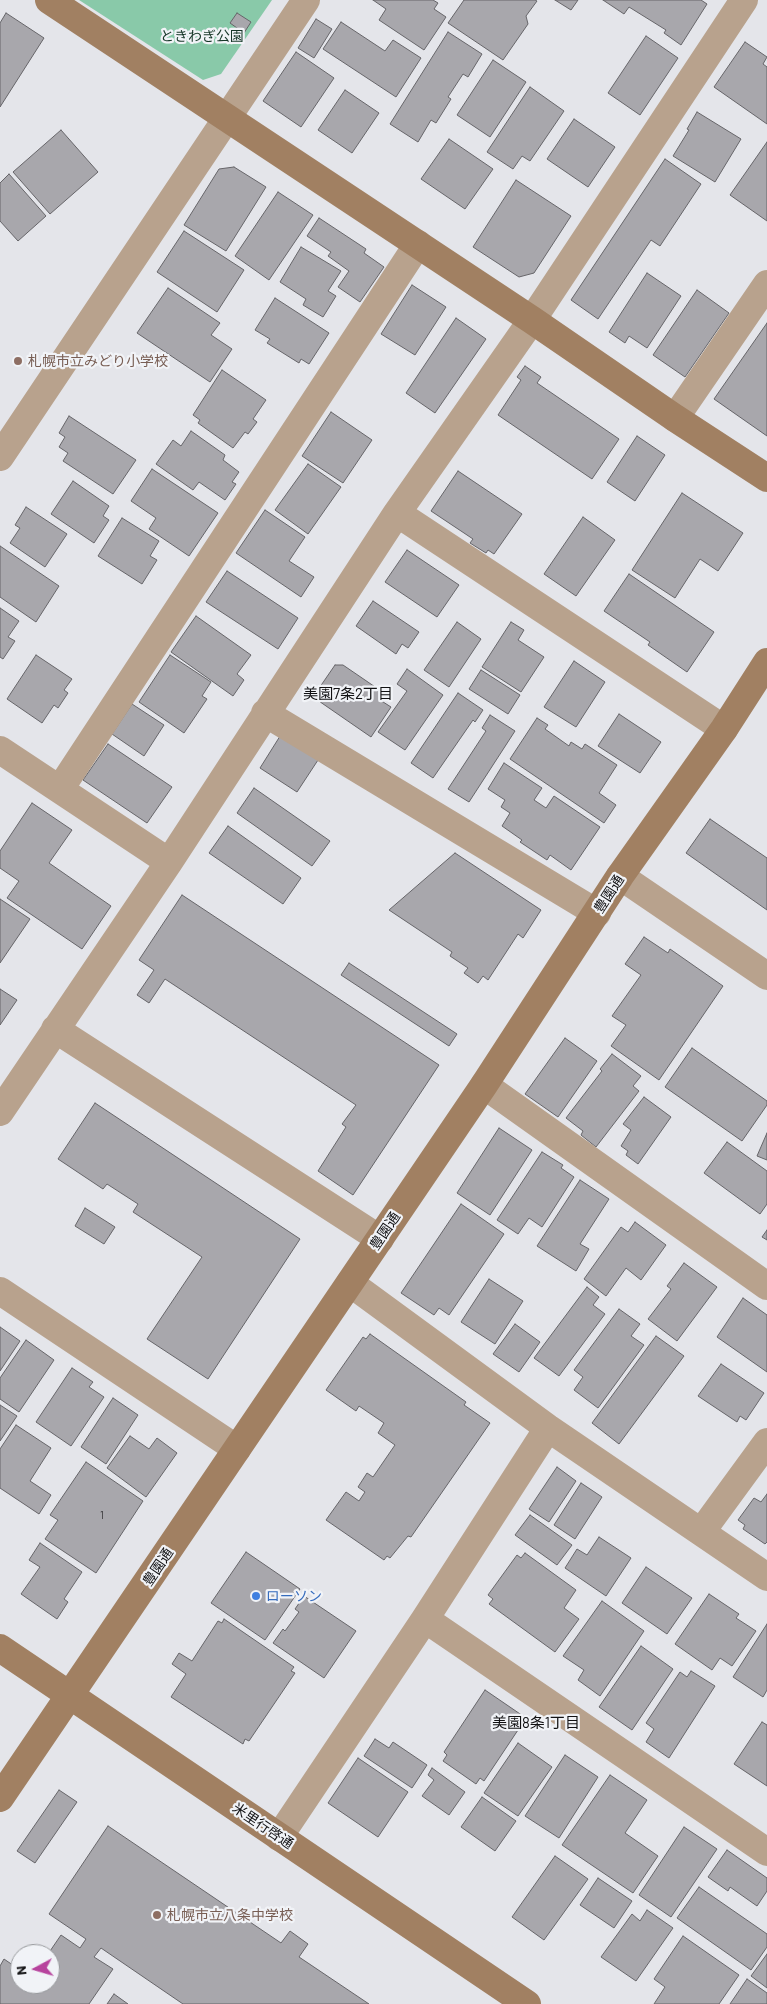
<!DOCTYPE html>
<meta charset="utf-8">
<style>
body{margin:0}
#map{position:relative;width:767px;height:2004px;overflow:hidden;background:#e4e5ea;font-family:Barlow,sans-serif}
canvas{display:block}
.north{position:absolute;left:10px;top:1944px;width:50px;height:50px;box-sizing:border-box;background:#f1f3f7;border:1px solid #97999c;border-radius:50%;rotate:264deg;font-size:14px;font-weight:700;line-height:20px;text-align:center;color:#111113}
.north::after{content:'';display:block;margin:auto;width:18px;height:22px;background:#b7439d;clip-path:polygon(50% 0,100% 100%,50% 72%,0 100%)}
</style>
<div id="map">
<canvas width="767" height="2004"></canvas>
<div class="north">N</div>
</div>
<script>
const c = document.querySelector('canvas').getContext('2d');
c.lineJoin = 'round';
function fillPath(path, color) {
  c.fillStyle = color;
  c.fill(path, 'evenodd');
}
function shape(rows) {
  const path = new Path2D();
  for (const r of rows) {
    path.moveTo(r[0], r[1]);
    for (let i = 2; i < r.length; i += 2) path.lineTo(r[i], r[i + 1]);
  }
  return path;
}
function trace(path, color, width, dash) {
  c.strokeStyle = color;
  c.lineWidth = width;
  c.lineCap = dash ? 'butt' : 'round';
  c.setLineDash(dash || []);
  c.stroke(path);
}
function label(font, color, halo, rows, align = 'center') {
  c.font = font + ' Barlow,"Noto Sans JP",sans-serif';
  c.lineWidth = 4.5;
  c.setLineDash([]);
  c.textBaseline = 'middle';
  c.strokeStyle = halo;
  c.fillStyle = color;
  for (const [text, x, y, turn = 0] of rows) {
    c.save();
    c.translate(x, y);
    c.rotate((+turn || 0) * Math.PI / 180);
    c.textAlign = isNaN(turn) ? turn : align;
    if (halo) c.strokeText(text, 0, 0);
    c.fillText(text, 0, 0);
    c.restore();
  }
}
fillPath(shape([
 [79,0,272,0,221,74,203,80]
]), '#89c9a9');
const building = shape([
 [373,0,433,0,438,3,434,9,446,17,424,50,379,20,386,9,373,0],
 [464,0,535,0,537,1,526,16,528,24,503,60,448,23,464,0],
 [555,0,578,0,571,10,555,0],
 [603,0,701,0,707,4,681,45,664,33,666,30,629,7,624,14,603,0],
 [6,13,44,38,0,107,0,23,6,13],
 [237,13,251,22,244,33,230,23,237,13],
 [316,19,332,29,314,58,298,48,316,19],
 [341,22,385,51,393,40,421,58,396,97,323,49,341,22],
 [448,32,482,54,468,77,463,74,448,97,451,99,436,123,431,120,418,142,390,124,448,32],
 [646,36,678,58,640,115,608,93,646,36],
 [745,42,767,57,763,64,767,67,767,124,714,87,745,42],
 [296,52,334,78,301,127,263,101,296,52],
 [493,60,526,82,490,137,457,115,493,60],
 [530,87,564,111,530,161,522,156,513,169,487,152,530,87],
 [345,90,379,113,352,153,318,130,345,90],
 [697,112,741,139,715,182,673,156,689,130,687,129,697,112],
 [574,119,615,147,588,187,547,159,574,119],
 [61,130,98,172,50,214,13,172,61,130],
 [449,139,493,169,465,209,421,179,449,139],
 [767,142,767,221,730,195,767,142],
 [665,159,701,184,660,246,651,240,598,319,571,300,665,159],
 [234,167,266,187,226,251,184,225,219,169,234,167],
 [9,174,46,216,18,241,0,221,0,183,9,174],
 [516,180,571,216,534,273,519,277,473,247,516,180],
 [278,192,313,215,269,280,235,256,278,192],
 [319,218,366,249,364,253,384,267,360,302,338,287,349,271,328,256,331,252,307,236,319,218],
 [184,231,244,270,217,312,157,272,184,231],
 [301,247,341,271,328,291,336,296,323,317,303,305,306,299,280,282,301,247],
 [647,273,681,296,647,348,629,336,625,343,609,332,647,273],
 [412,285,446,307,415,355,381,334,412,285],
 [168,288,220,323,211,335,232,349,210,382,137,333,168,288],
 [697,290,729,313,685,377,653,355,697,290],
 [275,298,329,333,309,364,301,359,299,363,267,343,270,339,255,330,275,298],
 [456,318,486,339,435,413,406,393,456,318],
 [767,323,767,436,714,399,767,323],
 [525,366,541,377,537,383,619,439,592,479,498,415,521,380,517,377,525,366],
 [222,370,266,400,253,419,257,422,248,434,245,432,233,448,198,423,200,420,193,415,222,370],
 [331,412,372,440,343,483,302,456,331,412],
 [69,416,136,460,113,494,63,461,68,453,59,447,65,437,59,433,69,416],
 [191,431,225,455,223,460,239,472,232,482,236,484,225,500,199,482,193,490,156,464,173,440,181,446,191,431],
 [637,436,665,455,635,501,607,482,637,436],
 [308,464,341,487,308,534,275,510,308,464],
 [152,469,218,513,189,556,149,529,156,518,131,501,152,469],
 [458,471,522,514,494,554,488,550,486,553,470,543,473,539,431,511,458,471],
 [73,481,109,506,103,516,109,520,94,543,51,514,73,481],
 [682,493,743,533,718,571,700,559,675,598,632,570,682,493],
 [26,507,67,534,45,567,10,543,20,528,15,525,26,507],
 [265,510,305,537,289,561,314,577,301,597,236,553,265,510],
 [583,517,615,540,576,596,544,574,583,517],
 [122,518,159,541,150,556,157,560,142,584,98,556,122,518],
 [0,546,59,586,36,622,0,597,0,546],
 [407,550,459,585,437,617,385,582,407,550],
 [227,571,298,618,278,649,206,602,227,571],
 [629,574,714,632,687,672,648,645,650,642,604,611,629,574],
 [373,601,419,632,408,648,402,644,396,654,356,626,373,601],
 [0,608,19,621,8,637,15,641,3,659,0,657,0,608],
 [196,616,251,655,237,674,244,680,233,696,171,652,196,616],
 [457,622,481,639,449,687,424,670,457,622],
 [511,622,524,630,518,640,544,657,521,692,482,667,511,622],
 [36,655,72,679,64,690,68,693,58,708,54,705,42,723,7,699,36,655],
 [170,655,211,682,202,696,207,699,184,733,139,702,170,655],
 [574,661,605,682,576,727,544,707,574,661],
 [335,665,343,665,384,693,380,700,391,707,371,737,313,697,335,665],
 [407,669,443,695,405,750,378,732,407,691,397,684,407,669],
 [481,670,520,695,508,714,469,689,481,670],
 [458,693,483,710,475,722,473,720,433,778,411,763,458,693],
 [132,704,164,725,144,756,112,734,132,704],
 [619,714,661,742,640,773,598,746,619,714],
 [490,715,515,731,469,802,448,789,486,731,482,728,490,715],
 [537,718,548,725,545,729,569,746,571,742,582,749,585,744,617,765,599,793,616,805,604,823,510,759,537,718],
 [282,733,320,757,297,792,260,768,282,733],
 [108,744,172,787,147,823,83,780,108,744],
 [504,763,542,788,534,800,546,808,554,796,600,827,571,870,550,855,547,860,520,842,522,840,502,826,510,813,501,807,505,800,488,789,504,763],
 [254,788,330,841,312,866,237,813,254,788],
 [32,803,72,830,49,863,111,906,82,949,7,898,19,881,0,868,0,851,32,803],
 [710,819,767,858,767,910,686,853,710,819],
 [228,826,301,878,283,904,209,853,228,826],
 [455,853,541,910,523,938,518,934,488,980,483,976,478,983,464,973,468,968,450,956,452,952,389,910,455,853],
 [182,895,439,1065,353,1195,318,1171,346,1127,342,1124,356,1105,165,979,149,1003,137,995,154,970,139,960,182,895],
 [0,899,30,919,0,963,0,899],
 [644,937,668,953,670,949,723,986,659,1080,611,1046,626,1025,612,1016,641,975,625,964,644,937],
 [349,963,457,1034,449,1046,341,975,349,963],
 [0,989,17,1000,0,1025,0,989],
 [565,1038,597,1061,558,1117,525,1094,565,1038],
 [692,1048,767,1101,767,1105,742,1141,665,1087,692,1048],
 [612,1054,641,1076,633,1086,639,1091,596,1147,581,1135,583,1131,566,1118,602,1071,600,1069,612,1054],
 [644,1097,671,1117,638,1164,626,1155,628,1151,621,1146,631,1130,623,1124,644,1097],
 [95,1103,300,1239,208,1379,147,1339,202,1257,133,1212,138,1204,107,1184,103,1189,58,1159,95,1103],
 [499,1128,532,1150,490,1215,457,1193,499,1128],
 [767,1133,767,1160,757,1156,767,1133],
 [727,1142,767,1171,767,1204,760,1214,704,1173,727,1142],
 [542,1152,563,1165,561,1168,574,1177,542,1227,529,1218,518,1234,497,1220,542,1152],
 [580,1180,609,1199,580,1244,589,1249,576,1271,537,1246,580,1180],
 [461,1204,504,1234,449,1315,439,1308,434,1315,401,1293,461,1204],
 [85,1208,115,1227,104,1244,75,1226,85,1208],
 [635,1222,666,1245,641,1280,626,1268,606,1296,584,1279,621,1227,628,1232,635,1222],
 [767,1230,767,1240,762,1237,767,1230],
 [684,1263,717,1287,677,1341,648,1319,671,1289,667,1286,684,1263],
 [489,1279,523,1301,495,1344,461,1322,489,1279],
 [587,1287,599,1297,593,1305,605,1314,559,1376,534,1358,587,1287],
 [743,1298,767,1315,767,1372,717,1337,743,1298],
 [619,1309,640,1324,631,1336,644,1345,598,1408,574,1390,583,1377,574,1370,619,1309],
 [515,1324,540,1342,519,1372,493,1354,515,1324],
 [0,1327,20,1341,0,1371,0,1327],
 [370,1334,466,1402,464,1405,490,1423,411,1537,408,1536,390,1558,387,1556,384,1560,326,1520,346,1492,359,1501,365,1492,358,1487,367,1473,373,1477,395,1445,378,1433,384,1423,359,1406,356,1411,326,1390,363,1337,366,1339,370,1334],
 [656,1336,684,1356,619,1444,592,1423,656,1336],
 [26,1340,54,1360,19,1412,0,1399,0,1378,26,1340],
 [721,1364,764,1393,746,1420,740,1416,737,1422,698,1396,721,1364],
 [72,1368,93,1382,89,1387,104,1397,71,1446,36,1422,72,1368],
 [113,1398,138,1415,106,1464,81,1447,113,1398],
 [0,1405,17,1416,0,1441,0,1405],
 [16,1425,51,1448,30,1481,51,1495,39,1514,0,1488,0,1449,16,1425],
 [130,1436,149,1449,157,1438,177,1453,146,1497,107,1468,130,1436],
 [86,1462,143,1501,96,1573,45,1539,58,1520,50,1515,86,1462],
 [557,1467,576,1481,549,1522,529,1509,557,1467],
 [581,1483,602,1497,575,1539,554,1525,581,1483],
 [767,1494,767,1542,765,1544,743,1529,745,1525,738,1520,754,1498,761,1502,767,1494],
 [530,1515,572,1545,557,1565,515,1535,530,1515],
 [599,1537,631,1558,606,1596,565,1568,577,1549,587,1555,599,1537],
 [40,1543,82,1572,64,1599,68,1602,57,1619,21,1594,40,1567,29,1560,40,1543],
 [246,1552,300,1589,265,1640,211,1603,246,1552],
 [525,1553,576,1590,564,1608,579,1619,555,1652,489,1604,493,1599,488,1595,517,1555,521,1558,525,1553],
 [646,1567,692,1598,667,1634,622,1603,646,1567],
 [709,1594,739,1614,736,1618,756,1631,732,1666,720,1658,712,1670,675,1644,709,1594],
 [304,1596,356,1631,324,1678,273,1643,283,1629,285,1631,299,1612,295,1609,304,1596],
 [602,1601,644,1631,600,1696,578,1680,584,1670,563,1656,602,1601],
 [224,1619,294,1667,291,1671,295,1673,249,1741,245,1739,243,1744,171,1697,186,1674,172,1664,179,1653,192,1661,218,1621,222,1623,224,1619],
 [767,1624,767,1690,763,1697,733,1677,767,1624],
 [641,1646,673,1669,632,1730,599,1707,641,1646],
 [691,1671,715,1686,669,1758,646,1742,654,1729,646,1723,680,1672,687,1677,691,1671],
 [485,1690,526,1718,484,1781,480,1778,476,1784,443,1761,447,1755,444,1752,485,1690],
 [762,1722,767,1725,767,1786,734,1764,762,1722],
 [375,1739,389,1748,393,1742,427,1765,412,1788,364,1756,375,1739],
 [518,1743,552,1767,518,1816,484,1793,518,1743],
 [565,1755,598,1777,559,1838,525,1816,565,1755],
 [358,1758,408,1792,378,1837,328,1803,358,1758],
 [432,1768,465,1792,449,1815,422,1796,434,1780,428,1775,432,1768],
 [610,1775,647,1800,625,1833,658,1856,633,1893,562,1845,610,1775],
 [59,1790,77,1802,35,1863,17,1851,59,1790],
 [482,1797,516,1821,495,1851,461,1827,482,1797],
 [108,1826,281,1943,290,1931,308,1944,299,1957,369,2004,183,2004,101,1948,94,1957,113,1969,89,2004,0,2004,0,1966,4,1959,20,1970,20,1984,50,1984,50,1954,48,1954,61,1935,80,1948,86,1939,49,1914,108,1826],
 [684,1827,717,1849,671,1917,639,1895,684,1827],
 [727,1850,767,1878,767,1891,757,1906,730,1887,728,1891,708,1877,727,1850],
 [555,1856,588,1879,544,1940,512,1917,555,1856],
 [598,1878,632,1901,614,1928,580,1905,598,1878],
 [699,1887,767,1934,767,1947,751,1970,677,1918,699,1887],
 [647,1910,673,1928,636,1981,601,1957,632,1914,640,1921,647,1910],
 [683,1936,739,1975,719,2004,654,2004,665,1987,654,1979,683,1936],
 [767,1954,767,1988,751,1976,767,1954],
 [747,1979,767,1993,767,2004,730,2004,747,1979],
 [114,1994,128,2004,107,2004,114,1994]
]);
fillPath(building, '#a8a7ac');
trace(building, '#666569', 1);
trace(shape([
 [675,418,767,284],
 [0,457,306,0],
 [397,513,724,729],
 [265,713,597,913],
 [0,750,169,862],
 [60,789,418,244],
 [620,876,767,976],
 [55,1029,380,1239],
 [484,1085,767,1286],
 [0,1112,169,862,397,513,532,320,744,0],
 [350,1283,548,1428,767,1577],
 [0,1291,237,1449],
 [702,1531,767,1442],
 [425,1619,767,1852],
 [279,1837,425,1619,548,1428]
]), '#b8a28d', 28);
trace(shape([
 [49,0,532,320,675,418,767,478],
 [0,1648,527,2004],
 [0,1798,484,1085,620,876,724,729,767,662]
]), '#a18062', 28);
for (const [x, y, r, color] of [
 [18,361,5,"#8d6e63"],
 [256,1596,5,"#3f7fe0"],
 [157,1915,5,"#8d6e63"]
]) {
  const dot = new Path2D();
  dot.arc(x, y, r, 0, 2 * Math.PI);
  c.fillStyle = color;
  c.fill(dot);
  trace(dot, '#f1f3f7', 2);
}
label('11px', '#373639', null, [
 ["1",102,1515]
]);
label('14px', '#163627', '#f1f3f7', [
 ["ときわぎ公園",202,36]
]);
label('14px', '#785e54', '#f1f3f7', [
 ["札幌市立みどり小学校",28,361],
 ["札幌市立八条中学校",167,1915]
], 'left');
label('14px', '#111113', '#f1f3f7', [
 ["豊園通",609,894,-57],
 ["豊園通",385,1231,-56],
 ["豊園通",158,1567,-56],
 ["米里行啓通",263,1826,34]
]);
label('14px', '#366cbe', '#f1f3f7', [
 ["ローソン",266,1596]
], 'left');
label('15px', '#111113', '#f1f3f7', [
 ["美園7条2丁目",348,694],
 ["美園8条1丁目",536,1723]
]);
</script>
